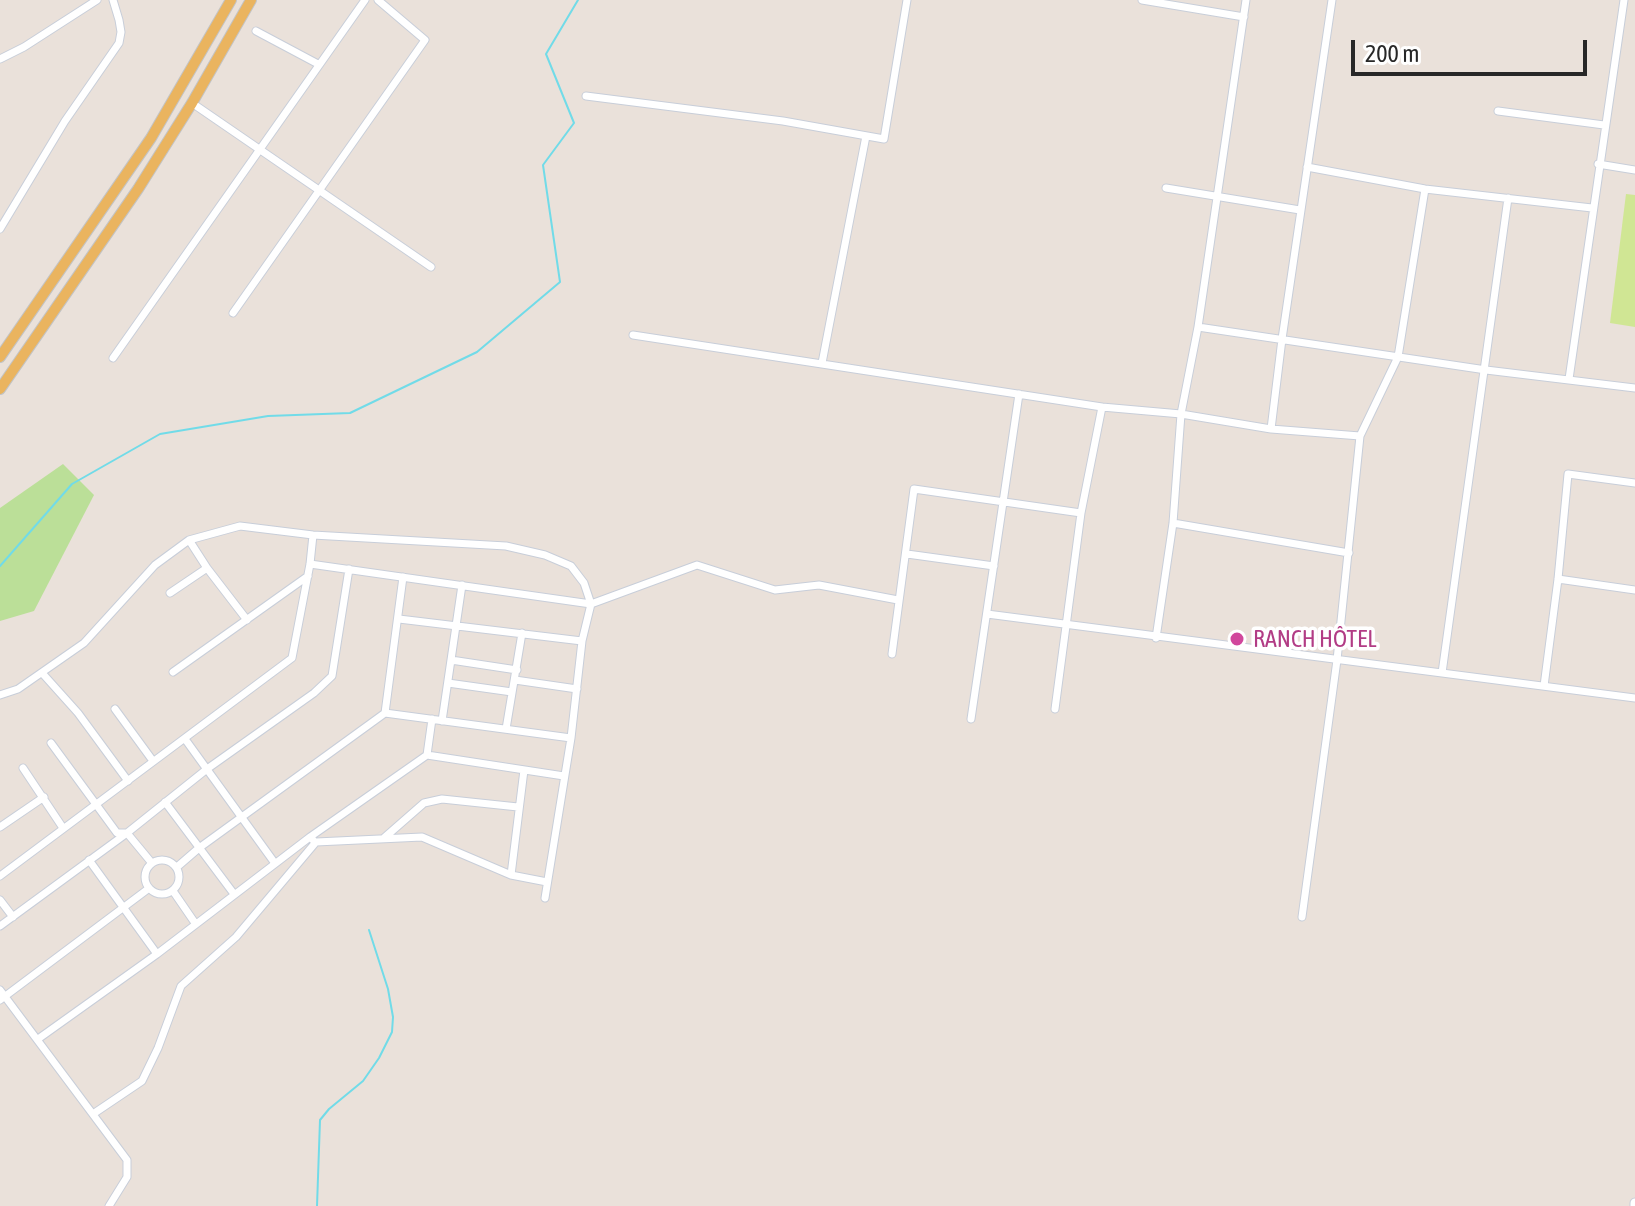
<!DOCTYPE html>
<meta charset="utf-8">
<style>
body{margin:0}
#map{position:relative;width:1635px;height:1206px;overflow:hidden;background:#eae1da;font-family:"Asap Condensed",sans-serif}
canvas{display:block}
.scale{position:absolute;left:1351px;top:40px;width:236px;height:36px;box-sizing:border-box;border:4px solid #282828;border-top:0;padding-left:10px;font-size:24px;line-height:28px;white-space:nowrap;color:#282828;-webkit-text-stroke:6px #fff;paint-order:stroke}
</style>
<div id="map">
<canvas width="1635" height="1206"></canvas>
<div class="scale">200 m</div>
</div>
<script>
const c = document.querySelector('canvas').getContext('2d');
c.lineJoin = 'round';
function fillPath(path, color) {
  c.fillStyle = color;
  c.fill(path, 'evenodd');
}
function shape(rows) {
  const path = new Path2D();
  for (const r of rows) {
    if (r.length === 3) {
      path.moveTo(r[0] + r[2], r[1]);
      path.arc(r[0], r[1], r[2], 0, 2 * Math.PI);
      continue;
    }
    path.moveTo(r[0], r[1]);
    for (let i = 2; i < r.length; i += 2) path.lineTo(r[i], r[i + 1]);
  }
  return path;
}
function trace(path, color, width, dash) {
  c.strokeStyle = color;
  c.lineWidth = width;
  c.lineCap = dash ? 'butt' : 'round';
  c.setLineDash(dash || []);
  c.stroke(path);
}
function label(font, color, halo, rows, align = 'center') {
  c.font = font + ' "Asap Condensed",sans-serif';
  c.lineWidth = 7;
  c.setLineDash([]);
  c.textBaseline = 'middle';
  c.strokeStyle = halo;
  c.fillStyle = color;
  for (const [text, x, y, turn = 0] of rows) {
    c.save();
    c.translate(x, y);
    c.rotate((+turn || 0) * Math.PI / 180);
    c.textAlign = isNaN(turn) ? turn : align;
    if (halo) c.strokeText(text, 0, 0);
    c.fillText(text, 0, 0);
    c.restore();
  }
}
fillPath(shape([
 [63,464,94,495,34,611,0,621,0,508]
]), '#bbdf98');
fillPath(shape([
 [1626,194,1635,195,1635,327,1610,323]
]), '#d0e694');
trace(shape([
 [0,566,72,484,160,434,268,416,350,413,477,352,560,282,543,165,574,123,546,54,578,0],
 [317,1206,320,1120,329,1109,363,1081,379,1058,392,1032,393,1017,388,989,369,930]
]), '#71dbe8', 2);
const street = shape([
 [1142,0,1244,17],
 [256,31,318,64],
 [0,59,24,47,97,0],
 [586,96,783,121,884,139,907,0],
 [192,103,431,267],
 [1498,111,1604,125],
 [1598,164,1635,170],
 [1307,167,1425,189,1592,208],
 [1166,188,1300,210],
 [0,229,65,121,119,43,121,32,119,20,113,0],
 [233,313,425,40,378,0],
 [1198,327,1486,370,1635,388],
 [633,335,1102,407,1181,414,1271,429,1360,436],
 [113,358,365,0],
 [822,363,866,136],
 [1569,379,1624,0],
 [1271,429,1282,339,1332,0],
 [1173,523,1349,553],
 [189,540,207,568,247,620],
 [907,554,994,566],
 [310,564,591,604,697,565,775,590,819,585,898,600],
 [1558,579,1635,590],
 [170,593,207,568],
 [987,614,1635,698],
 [399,619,582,641],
 [1156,638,1173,523,1181,414,1198,327,1246,0],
 [892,654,914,489,1081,513],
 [451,660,517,670],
 [173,672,308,576],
 [1442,673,1508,198],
 [43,674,78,713,128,781],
 [515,680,577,689],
 [448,683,512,692],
 [1544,686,1558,579,1568,474,1635,483],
 [0,695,18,689,84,643,155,565,189,540,240,526,313,535,506,546,545,555,571,566,584,583,591,604,582,641,571,738,545,898],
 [115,709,153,761],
 [1055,709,1081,513,1102,407],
 [385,713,403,577],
 [971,719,1019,394],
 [442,721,462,585],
 [506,729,522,633],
 [185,739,274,862],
 [51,743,117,833,127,833,151,862],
 [427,755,432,719],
 [23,768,63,828],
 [165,802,234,894],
 [0,827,44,797],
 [384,838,424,803,442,799,518,807],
 [313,840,310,837,427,755,564,776],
 [162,877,17],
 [89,860,157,954],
 [177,867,199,848,385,713,571,738],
 [511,875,524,770],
 [0,876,292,658,310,564,313,535],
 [173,891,195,923],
 [0,900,13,917],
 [1302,917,1337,660,1360,436,1398,357,1425,189],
 [0,926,127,833,207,769,314,693,332,676,349,569],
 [0,990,127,1160,127,1177,109,1206],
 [0,1000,148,889],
 [38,1039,157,954,310,837],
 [93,1114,142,1081,158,1048,181,986,236,937,316,842,422,837,511,875,547,882]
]);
const secondary = shape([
 [1635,1206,1635,1203]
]);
const primary = shape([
 [0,357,151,138,231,0],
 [0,389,138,189,192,103,251,0]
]);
trace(street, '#c8ced9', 9);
trace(secondary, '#c8ced9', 11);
trace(primary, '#c3c3c3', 12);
trace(street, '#fff', 7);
trace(secondary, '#fff', 9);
trace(primary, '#eab45f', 10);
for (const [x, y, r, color] of [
 [1237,639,8,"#d1479c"]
]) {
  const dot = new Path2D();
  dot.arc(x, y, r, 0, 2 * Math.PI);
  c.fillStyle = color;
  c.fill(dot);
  trace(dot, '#fff', 3);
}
label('24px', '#b23c85', '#fff', [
 ["RANCH HÔTEL",1253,639]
], 'left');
</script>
